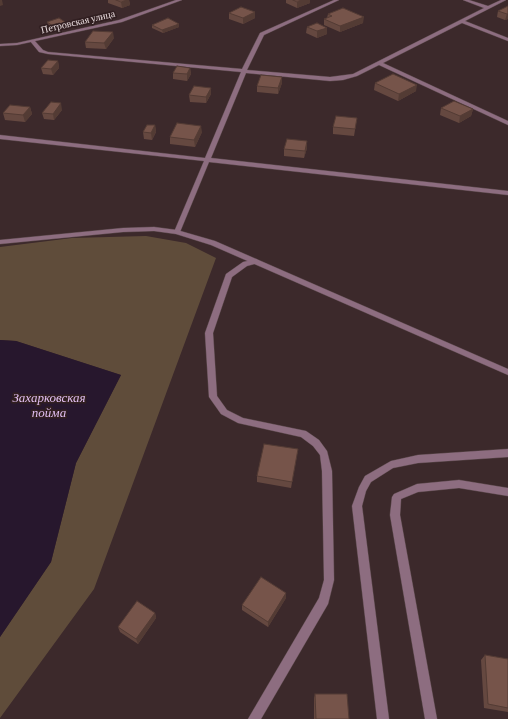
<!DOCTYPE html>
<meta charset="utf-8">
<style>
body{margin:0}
canvas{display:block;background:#3c292b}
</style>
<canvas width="508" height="719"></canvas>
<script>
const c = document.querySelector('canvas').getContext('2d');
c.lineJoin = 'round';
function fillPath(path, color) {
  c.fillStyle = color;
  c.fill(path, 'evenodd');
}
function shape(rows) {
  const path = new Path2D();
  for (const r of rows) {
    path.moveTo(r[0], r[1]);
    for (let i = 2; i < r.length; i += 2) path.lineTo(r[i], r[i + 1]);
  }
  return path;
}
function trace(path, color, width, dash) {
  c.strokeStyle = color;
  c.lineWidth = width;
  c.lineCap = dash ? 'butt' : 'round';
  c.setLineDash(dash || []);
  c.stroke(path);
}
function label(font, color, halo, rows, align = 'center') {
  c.font = font + ' "Crimson Pro",serif';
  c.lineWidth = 3.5;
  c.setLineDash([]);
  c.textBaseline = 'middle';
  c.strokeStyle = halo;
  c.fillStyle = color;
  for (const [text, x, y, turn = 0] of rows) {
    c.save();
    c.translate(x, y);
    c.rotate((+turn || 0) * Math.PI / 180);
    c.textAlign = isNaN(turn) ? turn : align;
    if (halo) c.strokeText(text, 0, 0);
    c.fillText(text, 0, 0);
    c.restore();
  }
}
fillPath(shape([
 [146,236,186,243,216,258,94,589,0,718,0,637,51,562,76,463,121,375,16,341,0,340,0,247,72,238]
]), '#5f4c3a');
fillPath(shape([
 [0,340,16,341,121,375,76,463,51,562,0,637]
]), '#27172d');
const lane = shape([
 [334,0,339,0,264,35,247,70,330,77,353,74,484,8,463,0,469,0,488,6,501,0,506,0,465,21,508,38,508,41,462,23,383,63,508,121,508,125,379,65,357,76,343,80,330,81,246,73,211,158,508,191,508,195,209,162,180,232,177,234,174,232,204,161,0,139,0,135,205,158,241,72,48,54,39,52,30,41,34,40,43,50,48,52,242,69,260,33,334,0],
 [256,259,259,261,258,263,247,266,232,277,213,333,217,396,227,410,243,418,306,431,319,440,327,451,332,471,334,580,328,604,261,719,248,719,319,598,324,580,322,471,320,455,313,446,301,437,238,423,221,414,209,397,205,333,226,274,243,262,256,259]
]);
const street = shape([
 [176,0,182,0,122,22,17,45,0,46,0,44,17,43,119,20,176,0],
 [154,227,177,230,215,241,508,369,508,375,211,245,176,234,154,231,123,232,0,244,0,240,123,228,154,227],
 [508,449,508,457,418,463,393,468,371,482,366,491,362,506,389,719,377,719,352,506,359,487,365,476,391,461,418,455,508,449],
 [459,480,508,488,508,496,459,488,418,492,401,499,400,515,437,719,425,719,390,515,392,497,394,494,417,484,459,480]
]);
trace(lane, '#584648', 1);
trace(street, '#584648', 1);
fillPath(lane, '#8d6d80');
fillPath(street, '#8d6d80');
fillPath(shape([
 [108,0,129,0,130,5,122,8,108,3],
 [286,0,310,0,310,3,297,8,286,3],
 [508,6,508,19,505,20,497,17,498,11],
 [255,12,255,18,243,24,229,19,229,13],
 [328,14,363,23,340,32,324,25,324,19,327,18],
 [47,22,65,22,66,25,54,29,48,25],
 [179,24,179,27,163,33,152,28,152,25],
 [307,27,327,34,317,38,306,33],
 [114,38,106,49,86,48,85,42],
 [58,61,59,68,53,75,43,74,41,68],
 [190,68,191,74,187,81,173,79,173,73],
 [282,77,282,83,278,94,257,92,257,86],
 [375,83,416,91,398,101,374,90],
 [211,94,206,103,190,102,189,95],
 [30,107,32,114,25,122,5,120,3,113],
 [441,108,473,109,471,116,459,123,440,115],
 [62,110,54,120,44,119,42,113],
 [357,118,354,136,333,134,333,127],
 [155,125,156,132,152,140,144,139,143,132],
 [202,132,195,147,170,144,170,137],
 [307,141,307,148,304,158,284,156,284,149],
 [298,449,291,488,257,482,257,476],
 [286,598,268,627,242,610,242,605],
 [155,613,156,618,138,644,120,632,118,627],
 [485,655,508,659,508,712,484,708,481,660],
 [315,694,349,719,314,719,314,698]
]), '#654840');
fillPath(shape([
 [0,0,2,0,3,5,0,6],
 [127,0,129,0,130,5,122,8,121,2],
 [301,0,310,0,310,3,297,8,297,2],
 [255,12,255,18,243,24,243,18],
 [507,14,508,14,508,19,505,20],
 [364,17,363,23,340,32,340,26],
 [65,22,66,25,54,29,53,26],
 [179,24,179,27,163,33,162,30],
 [327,28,327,34,317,38,317,31],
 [113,32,114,38,106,49,104,43],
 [58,61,59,68,53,75,51,69],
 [190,68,191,74,187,81,187,74],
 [282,77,282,83,278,94,278,88],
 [417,85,416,91,398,101,399,94],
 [211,88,211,94,206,103,206,97],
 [61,103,62,110,54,120,53,114],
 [30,107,32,114,25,122,23,115],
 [473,109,471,116,459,123,460,116],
 [155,125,156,132,152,140,151,133],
 [201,126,202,132,195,147,194,140],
 [307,141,307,148,304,158,305,151],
 [286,593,286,598,268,627,268,622],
 [155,613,156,618,138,644,136,639]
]), '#533b34');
const building = shape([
 [116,0,127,0,121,2,116,0],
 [293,0,301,0,297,2,293,0],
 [508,6,508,14,507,14,498,11,508,6],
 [241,7,255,12,243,18,229,13,241,7],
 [343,8,364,17,340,26,324,19,332,16,328,14,343,8],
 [59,18,65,22,53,26,47,22,59,18],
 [168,18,179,24,162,30,152,25,168,18],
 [317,23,327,28,317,31,307,27,317,23],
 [93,31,113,32,104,43,85,42,93,31],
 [48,60,58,61,51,69,41,68,48,60],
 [177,66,190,68,187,74,173,73,177,66],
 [393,74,417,85,399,94,375,83,393,74],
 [261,75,282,77,278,88,257,86,261,75],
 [194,86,211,88,206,97,189,95,194,86],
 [454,101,473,109,460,116,441,108,454,101],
 [51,102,61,103,53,114,42,113,51,102],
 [10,105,30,107,23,115,3,113,10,105],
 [336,116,357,118,355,129,333,127,336,116],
 [177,123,201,126,194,140,170,137,177,123],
 [147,125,155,125,151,133,143,132,147,125],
 [287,139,307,141,305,151,284,149,287,139],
 [264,444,298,449,292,482,257,476,264,444],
 [261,577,286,593,268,622,242,605,261,577],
 [137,601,155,613,136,639,118,627,137,601],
 [485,655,508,659,508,708,488,704,485,655],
 [315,694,347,694,349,719,316,719,315,694]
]);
fillPath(building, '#76544a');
trace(building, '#533b34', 1);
label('10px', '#eadddf', '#311f21', [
 ["Петровская улица",78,22,-13]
]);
label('italic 13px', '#e1bef0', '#311f21', [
 ["Захарковская",49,398],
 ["пойма",49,413]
]);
</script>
